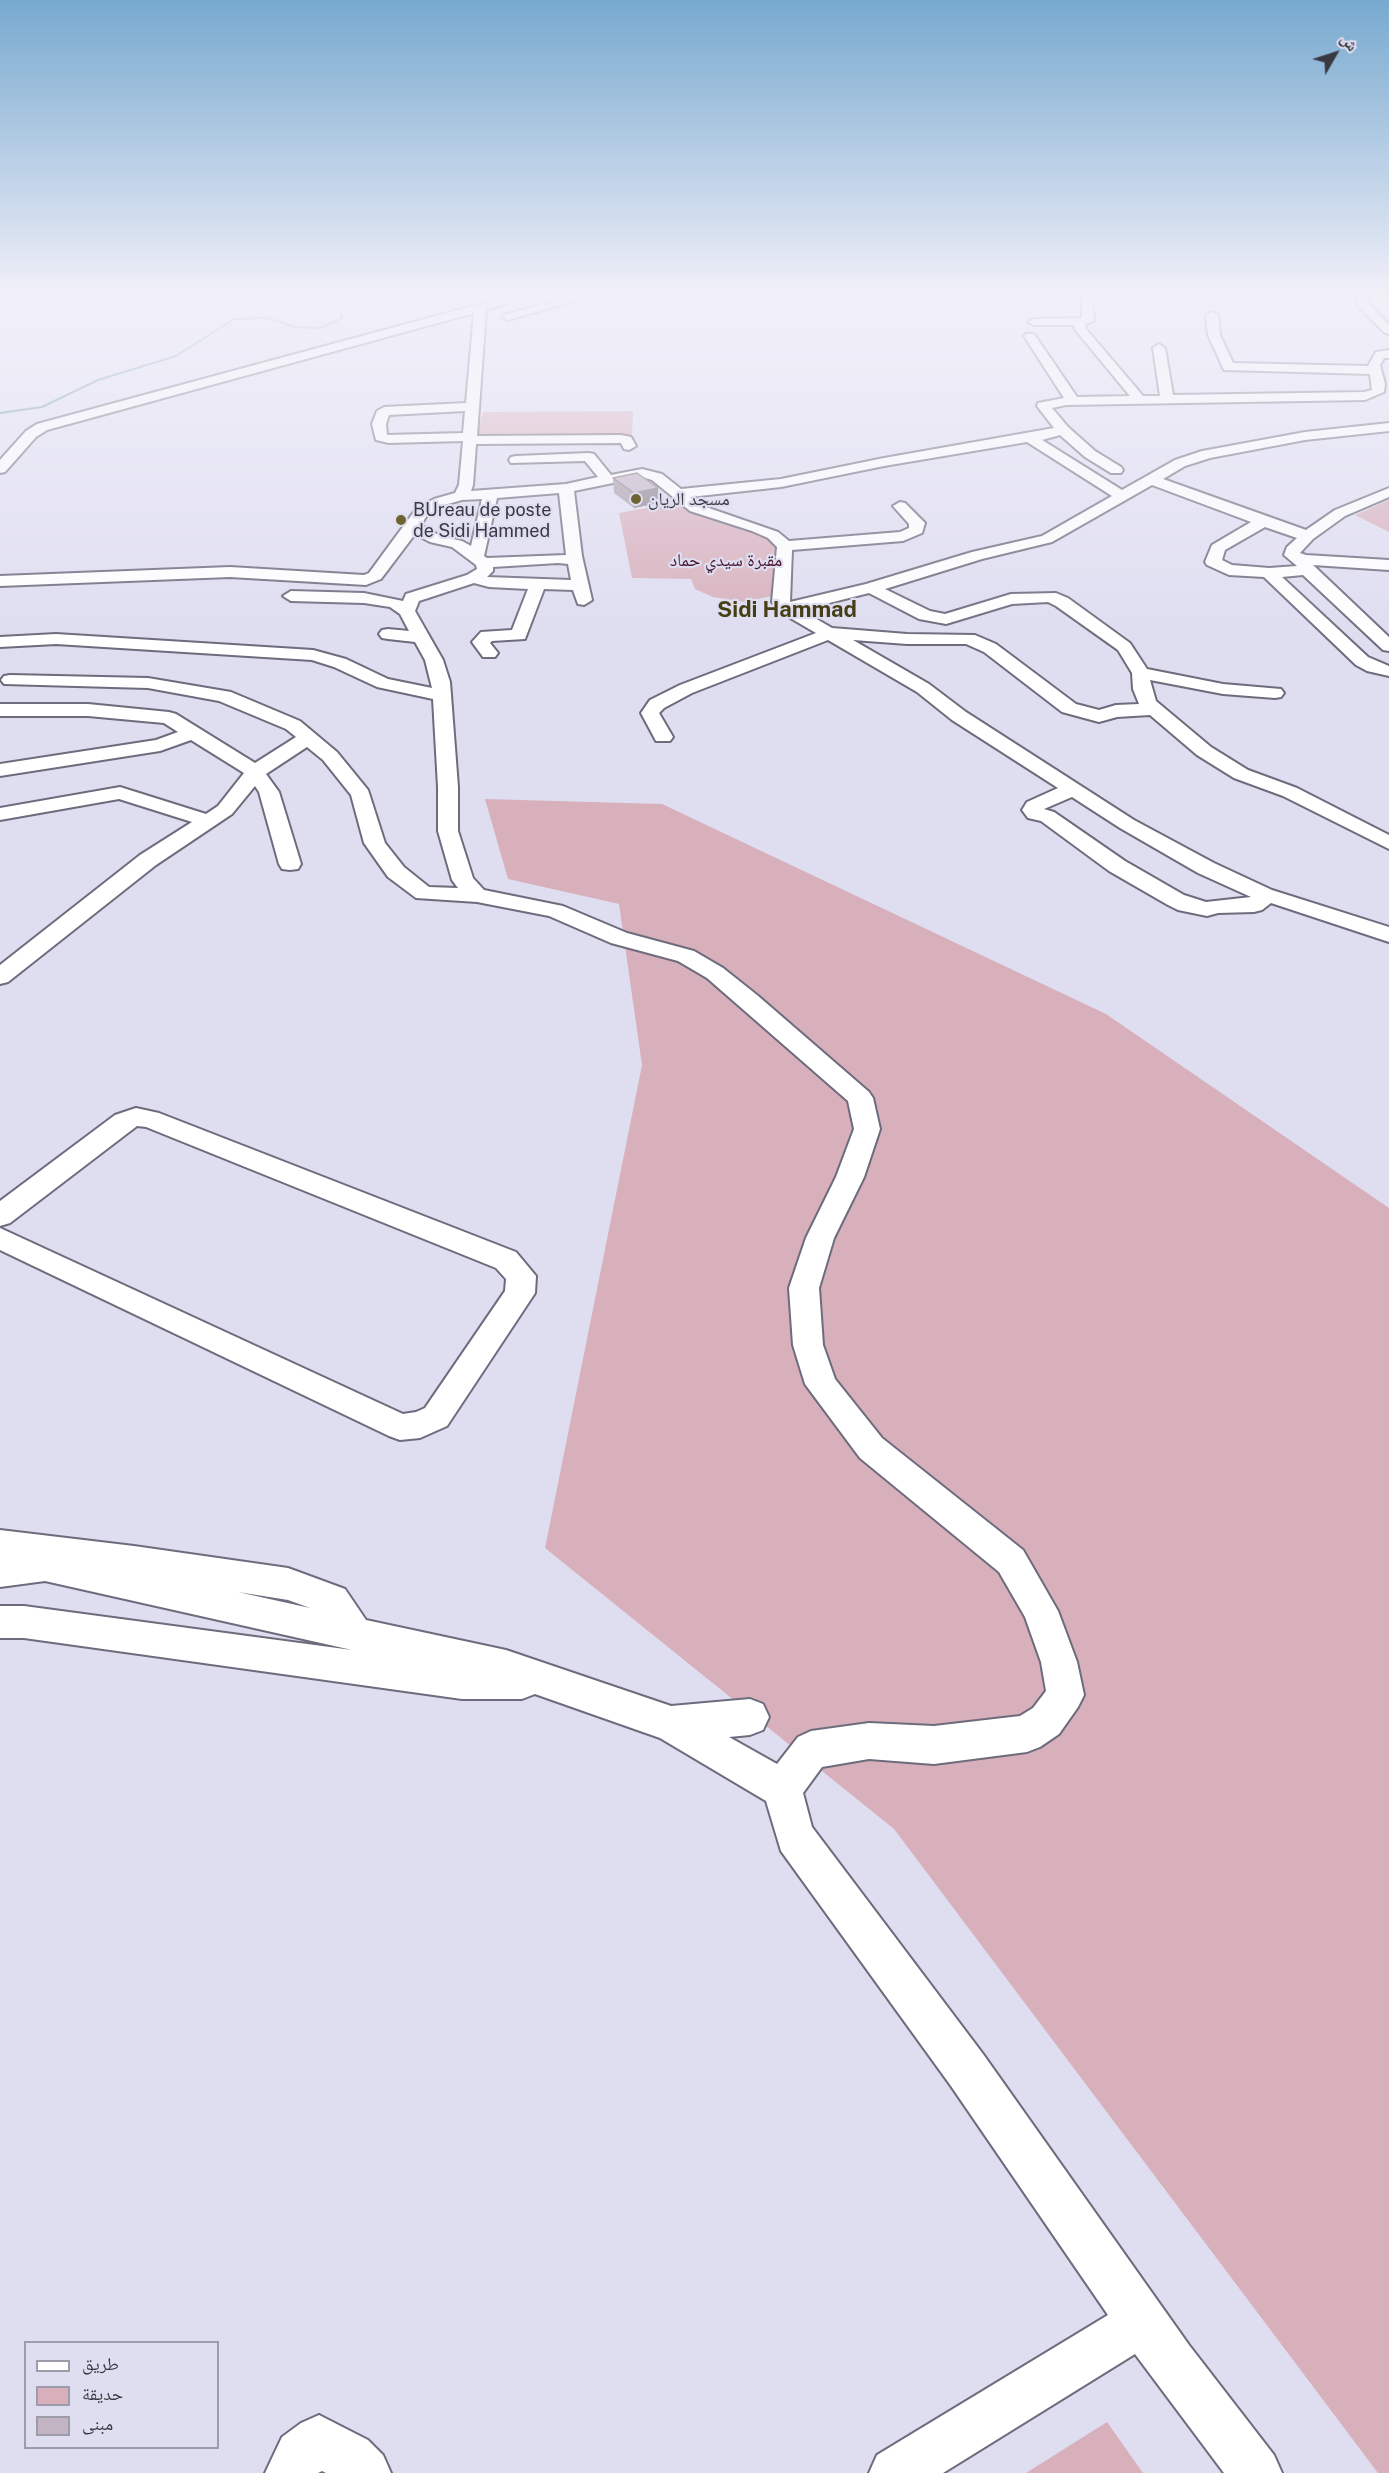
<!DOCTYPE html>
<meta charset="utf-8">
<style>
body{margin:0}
#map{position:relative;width:1389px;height:2473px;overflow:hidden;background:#dfdef1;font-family:"Public Sans","Noto Naskh Arabic",sans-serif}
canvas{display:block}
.legend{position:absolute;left:24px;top:2341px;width:195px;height:108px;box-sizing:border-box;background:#dfdef1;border:2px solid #9d9cab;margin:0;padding:8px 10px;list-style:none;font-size:18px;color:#3a3941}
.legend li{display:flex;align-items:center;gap:12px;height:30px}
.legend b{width:30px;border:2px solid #9d9cab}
.north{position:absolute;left:1305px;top:24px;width:60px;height:60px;-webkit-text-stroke:4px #dfdef1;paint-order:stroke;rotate:51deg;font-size:16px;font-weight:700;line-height:24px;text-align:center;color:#3a3941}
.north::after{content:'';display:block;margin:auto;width:21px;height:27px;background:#3a3941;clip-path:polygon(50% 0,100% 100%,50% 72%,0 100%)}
</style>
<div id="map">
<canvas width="1389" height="2473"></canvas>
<ul class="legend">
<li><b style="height:8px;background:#fff"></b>طريق</li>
<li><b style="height:16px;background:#d7b0bc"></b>حديقة</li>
<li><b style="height:16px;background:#c2b4c3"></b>مبنى</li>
</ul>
<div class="north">ش</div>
</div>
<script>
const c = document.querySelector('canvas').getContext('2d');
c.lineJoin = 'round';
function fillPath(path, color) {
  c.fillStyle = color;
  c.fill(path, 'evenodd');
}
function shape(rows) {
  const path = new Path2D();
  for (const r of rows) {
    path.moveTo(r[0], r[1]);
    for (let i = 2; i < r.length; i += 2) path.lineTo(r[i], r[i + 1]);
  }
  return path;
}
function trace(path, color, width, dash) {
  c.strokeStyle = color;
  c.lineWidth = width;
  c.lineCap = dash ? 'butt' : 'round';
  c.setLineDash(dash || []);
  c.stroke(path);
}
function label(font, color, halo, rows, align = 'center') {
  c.font = font + ' "Public Sans","Noto Naskh Arabic",sans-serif';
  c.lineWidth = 4.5;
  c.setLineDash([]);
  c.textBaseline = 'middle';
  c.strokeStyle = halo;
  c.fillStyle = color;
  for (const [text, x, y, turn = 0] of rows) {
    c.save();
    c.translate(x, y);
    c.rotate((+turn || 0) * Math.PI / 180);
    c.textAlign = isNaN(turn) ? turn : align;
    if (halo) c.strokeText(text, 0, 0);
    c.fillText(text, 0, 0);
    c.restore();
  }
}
fillPath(shape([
 [633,411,632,436,477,436,483,412],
 [1389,500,1389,532,1355,515],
 [679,502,691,510,750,527,772,538,777,549,772,596,745,602,713,597,695,589,691,579,632,578,619,513],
 [485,799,662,804,1106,1014,1389,1208,1389,2473,1378,2473,894,1829,545,1548,642,1065,619,904,508,879],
 [1107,2422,1143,2473,1026,2473]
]), '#d7b0bc');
trace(shape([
 [0,413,42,407,98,380,176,356,234,319,268,318,295,327,320,328,342,318,341,298,353,294]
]), '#6d99a9', 2);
const minor = shape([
 [517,294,535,294,486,310,477,436,621,435,631,437,636,446,629,450,624,449,621,443,476,444,473,485,471,491,566,484,598,477,585,461,511,463,509,460,511,457,516,456,589,453,594,454,611,475,642,469,662,474,681,489,781,479,884,458,1054,428,1037,406,1038,403,1064,398,1024,336,1026,334,1034,334,1077,397,1130,396,1077,332,1073,325,1034,325,1028,322,1034,319,1082,318,1082,294,1092,294,1094,321,1085,324,1086,329,1143,396,1160,396,1153,348,1159,344,1165,348,1173,395,1364,392,1372,390,1370,374,1224,370,1208,335,1206,315,1212,312,1218,315,1220,335,1233,363,1368,366,1376,352,1389,350,1389,358,1384,358,1380,365,1385,384,1384,392,1365,400,1066,405,1052,408,1068,427,1095,451,1121,467,1123,470,1121,473,1111,473,1085,457,1060,435,1042,440,1122,490,1175,460,1202,451,1305,432,1389,423,1389,431,1305,440,1210,458,1185,466,1163,479,1306,530,1335,510,1389,488,1389,497,1345,516,1313,539,1300,553,1306,555,1389,560,1389,570,1313,565,1389,637,1389,651,1383,650,1303,575,1282,577,1368,657,1389,666,1389,676,1367,671,1356,665,1264,577,1229,575,1207,565,1205,562,1212,545,1251,522,1152,485,1052,542,982,559,885,589,930,611,945,614,1011,594,1056,593,1068,598,1130,643,1147,669,1223,684,1281,689,1284,693,1281,697,1275,698,1223,694,1150,680,1156,701,1211,747,1248,770,1297,788,1389,835,1389,849,1283,796,1234,778,1197,755,1150,715,1117,717,1099,722,1062,712,984,652,966,644,907,644,853,640,929,684,966,712,1134,820,1214,863,1272,890,1389,927,1389,942,1271,903,1262,910,1254,912,1218,913,1207,916,1178,910,1168,905,1109,871,1041,821,1028,818,1022,810,1027,802,1058,788,952,720,917,692,828,640,692,693,664,708,659,713,673,737,670,741,656,741,641,713,650,700,680,685,816,633,780,612,772,602,777,547,768,538,752,531,690,511,652,480,642,477,574,491,582,556,592,600,584,605,578,604,573,590,544,589,525,639,492,641,490,643,498,653,495,657,483,657,472,642,481,632,512,630,528,589,489,587,474,583,419,601,415,611,443,660,450,682,458,787,458,831,473,878,484,890,563,906,627,933,694,951,723,968,757,995,869,1092,873,1098,880,1129,864,1177,834,1238,819,1288,823,1345,835,1379,882,1438,1023,1550,1058,1611,1077,1662,1084,1695,1078,1707,1059,1734,1040,1747,1027,1752,934,1764,869,1759,822,1767,803,1793,812,1827,983,2054,1189,2345,1274,2455,1282,2473,1224,2473,1135,2354,943,2473,869,2473,877,2455,1108,2315,951,2086,781,1851,766,1801,660,1738,535,1694,522,1699,462,1699,24,1638,0,1638,0,1606,24,1606,352,1650,45,1581,0,1587,0,1530,134,1546,288,1568,345,1589,366,1620,506,1650,671,1706,750,1699,763,1704,769,1717,763,1730,750,1735,729,1737,777,1764,798,1737,811,1731,869,1723,934,1726,1020,1716,1033,1708,1046,1691,1041,1662,1025,1617,999,1572,860,1458,805,1384,793,1345,789,1288,806,1238,836,1177,854,1129,848,1101,707,978,678,961,611,943,549,916,477,902,416,898,388,877,364,843,351,795,323,760,307,747,266,774,279,792,301,864,298,869,290,870,282,869,279,864,259,792,255,786,232,814,156,865,8,982,0,984,0,965,140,855,192,822,119,799,0,820,0,808,120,787,206,814,218,806,244,773,191,740,160,751,0,776,0,764,156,740,178,732,164,723,88,716,0,716,0,704,88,704,169,712,176,714,255,763,296,737,286,729,219,701,148,688,4,684,1,680,4,676,10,675,148,678,231,692,300,721,337,752,368,790,385,843,404,867,429,887,458,888,452,880,438,831,438,787,433,699,377,687,334,667,312,660,56,644,0,647,0,637,56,634,313,650,346,659,388,679,432,688,425,660,415,642,388,639,382,638,379,634,382,630,388,629,409,631,400,614,390,607,364,603,291,601,283,596,291,591,364,593,403,601,406,594,467,575,477,569,476,565,452,547,430,542,415,534,381,579,366,585,230,577,0,586,0,576,230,567,364,575,369,573,416,509,434,499,455,493,459,485,463,441,389,443,376,440,372,424,377,411,384,407,466,403,474,313,47,430,36,437,5,472,0,473,0,460,26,431,37,424,517,294],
 [465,411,463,433,387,435,386,424,389,415,465,411],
 [1027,442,1112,496,1042,536,972,552,866,584,790,602,792,550,903,541,922,533,925,523,905,503,900,502,893,506,909,524,909,528,900,532,789,541,778,532,700,505,690,497,781,487,884,466,1027,442],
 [559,493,566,555,487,558,484,556,497,498,559,493],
 [482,499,471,546,462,541,440,536,421,525,427,515,444,505,462,500,482,499],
 [1265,527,1297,538,1287,547,1284,555,1297,566,1269,568,1232,565,1222,560,1225,550,1265,527],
 [558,563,568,564,571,580,487,577,493,571,493,567,558,563],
 [869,593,919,619,946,624,1012,604,1048,602,1056,606,1118,650,1132,673,1133,689,1139,704,1116,705,1099,710,1076,704,996,644,975,635,907,634,832,628,801,610,869,593],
 [1072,797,1120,828,1198,873,1251,897,1206,902,1184,895,1125,861,1054,812,1044,809,1072,797],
 [238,1592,288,1600,310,1608,238,1592],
 [580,294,598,294,508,320,502,317,504,315,580,294],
 [1362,294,1373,294,1368,302,1389,325,1389,334,1385,333,1359,307,1356,302,1362,294],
 [136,1108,159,1113,516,1252,536,1276,535,1293,447,1426,420,1438,400,1440,389,1436,0,1250,0,1228,403,1414,416,1412,425,1408,505,1291,506,1279,496,1268,146,1127,137,1126,10,1223,0,1226,0,1201,115,1115,136,1108],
 [319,2415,368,2440,383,2455,391,2473,326,2473,322,2471,318,2473,265,2473,282,2437,301,2423,319,2415]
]);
trace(minor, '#6d6b7c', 4);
fillPath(minor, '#fff');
fillPath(shape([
 [613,478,658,503,634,508,614,493]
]), '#a79ba8');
fillPath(shape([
 [658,488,658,503,634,508,634,493]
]), '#887e88');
const building = shape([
 [637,473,658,488,634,493,613,478,637,473]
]);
fillPath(building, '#c2b4c3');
trace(building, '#887e88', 1.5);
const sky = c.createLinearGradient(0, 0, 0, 641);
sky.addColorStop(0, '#77a9cf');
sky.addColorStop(0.46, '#f1f0f9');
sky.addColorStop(1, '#f1f0f900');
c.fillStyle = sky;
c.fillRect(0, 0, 1389, 641);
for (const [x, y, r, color] of [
 [636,499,6,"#6e6431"],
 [401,520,6,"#6e6431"]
]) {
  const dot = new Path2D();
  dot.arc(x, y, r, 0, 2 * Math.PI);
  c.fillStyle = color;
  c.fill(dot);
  trace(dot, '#dfdef1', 2);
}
label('18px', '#3a3941', '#dfdef1', [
 ["مسجد الريان",648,499],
 ["BUreau de poste",413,510],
 ["de Sidi Hammed",413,531]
], 'left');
label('18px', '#49142b', '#dfdef1', [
 ["مقبرة سيدي حماد",726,560]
]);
label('bold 22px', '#463f16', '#dfdef1', [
 ["Sidi Hammad",787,610]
]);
</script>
